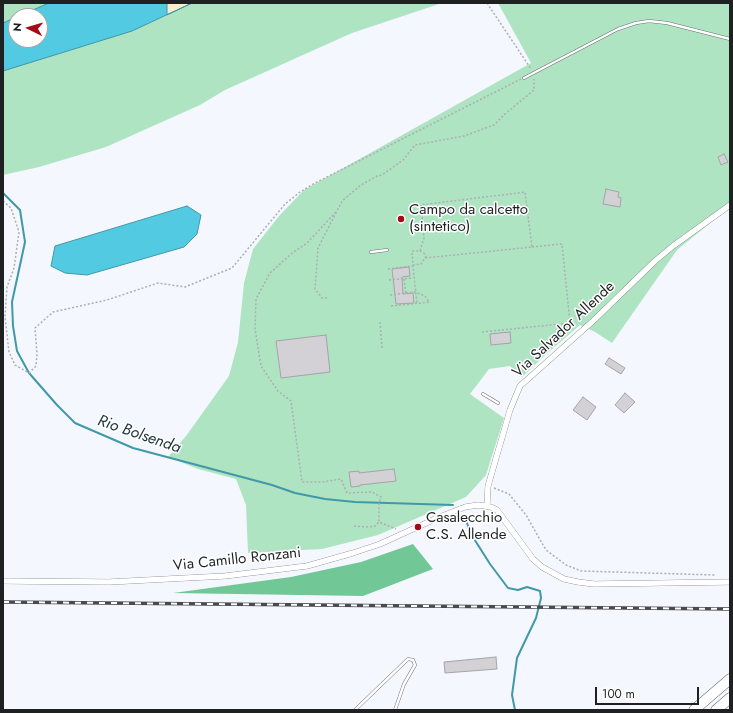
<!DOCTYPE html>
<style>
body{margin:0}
#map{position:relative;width:733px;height:713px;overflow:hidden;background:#f4f8fe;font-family:Jost,sans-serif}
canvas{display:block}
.frame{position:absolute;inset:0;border:4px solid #1e2022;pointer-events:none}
.north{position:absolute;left:8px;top:8px;width:40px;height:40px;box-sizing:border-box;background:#fff;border:1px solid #a5a6a7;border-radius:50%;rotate:275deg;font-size:11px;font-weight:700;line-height:16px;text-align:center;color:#1e2022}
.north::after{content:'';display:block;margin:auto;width:14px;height:18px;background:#a40b19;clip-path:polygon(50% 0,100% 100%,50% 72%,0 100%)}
.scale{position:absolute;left:595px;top:687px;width:104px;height:18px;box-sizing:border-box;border:2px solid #1e2022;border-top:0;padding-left:5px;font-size:12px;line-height:14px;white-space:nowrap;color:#1e2022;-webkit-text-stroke:3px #fff;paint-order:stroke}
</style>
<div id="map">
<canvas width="733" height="713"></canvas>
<div class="frame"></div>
<div class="north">N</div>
<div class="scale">100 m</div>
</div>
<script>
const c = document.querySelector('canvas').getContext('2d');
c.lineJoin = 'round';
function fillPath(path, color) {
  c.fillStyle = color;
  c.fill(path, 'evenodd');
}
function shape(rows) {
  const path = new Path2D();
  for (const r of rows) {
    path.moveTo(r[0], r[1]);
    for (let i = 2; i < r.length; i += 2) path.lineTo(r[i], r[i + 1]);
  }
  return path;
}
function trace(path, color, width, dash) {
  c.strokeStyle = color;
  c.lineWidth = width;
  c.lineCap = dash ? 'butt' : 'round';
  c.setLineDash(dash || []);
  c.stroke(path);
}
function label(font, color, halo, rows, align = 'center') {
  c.font = font + ' Jost,sans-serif';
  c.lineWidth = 3;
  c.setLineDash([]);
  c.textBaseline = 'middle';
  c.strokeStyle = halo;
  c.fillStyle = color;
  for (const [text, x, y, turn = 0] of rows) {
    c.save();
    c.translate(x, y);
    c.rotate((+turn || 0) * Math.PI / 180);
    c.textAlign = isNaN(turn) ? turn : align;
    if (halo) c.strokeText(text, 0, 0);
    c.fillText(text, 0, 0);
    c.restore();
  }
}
fillPath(shape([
 [3,3,442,3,352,33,225,90,200,105,106,147,39,167,3,175],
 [16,16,40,16,40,40,16,40],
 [498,3,730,3,730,207,677,250,612,343,595,332,580,325,543,357,522,377,510,366,489,369,470,394,504,418,486,475,466,497,378,535,322,549,248,553,246,505,236,479,198,469,168,457,186,436,229,376,238,342,244,283,253,249,279,216,304,190,531,63]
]), '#afe4c2');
fillPath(shape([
 [413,544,433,569,363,596,173,593,291,577,361,562]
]), '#72c796');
fillPath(shape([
 [167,3,191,3,167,15]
]), '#f8eec9');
const water = shape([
 [49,3,167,3,167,15,192,3,132,31,3,71,3,23,16,17,16,40,40,40,40,16,19,16,49,3],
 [187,206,201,215,197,234,184,247,87,275,65,273,51,266,55,246,187,206]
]);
fillPath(water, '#52cae1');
trace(water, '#4297a8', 1);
trace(shape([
 [3,193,20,210,25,242,12,302,13,326,17,351,29,373,57,405,75,423,133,448,272,485,295,493,325,499,355,502,453,505],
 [464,515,471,534,490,564,508,588,518,590,527,587,540,591,541,598,536,618,517,658,512,695,515,710]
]), '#4297a8', 2);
const building = shape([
 [724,154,728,162,721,165,718,157,724,154],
 [606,189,619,192,618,197,621,198,620,207,603,204,606,189],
 [409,267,410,276,402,277,403,294,413,293,414,303,396,304,392,269,409,267],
 [510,332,511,343,491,345,490,334,510,332],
 [326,335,330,372,281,378,276,341,326,335],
 [609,358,625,368,621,374,605,364,609,358],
 [625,393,635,402,624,413,615,405,625,393],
 [583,397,596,407,587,420,573,410,583,397],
 [394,469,396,481,360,485,360,486,351,487,349,472,359,471,359,473,394,469],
 [496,657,497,669,445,673,444,662,496,657]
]);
fillPath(building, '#d3d0d6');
trace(building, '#a6a3a9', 1);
const lane = shape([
 [524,78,618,29,636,23,649,21,667,23,730,39],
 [371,252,387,250],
 [483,394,498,403],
 [355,710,408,659,413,660,415,665,404,684,395,710]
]);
const street = shape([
 [487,506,488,486,510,410,520,386,593,321,655,261,673,246,730,205],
 [3,581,109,582,225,576,307,566,353,553,380,544,437,518,465,507,478,505,491,507,497,510,533,559,542,567,564,579,578,582,594,584,730,582]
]);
const highway = shape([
 [694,710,730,679],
 [716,710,730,698]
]);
trace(lane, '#6b6e73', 3.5);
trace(street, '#6b6e73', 6);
trace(highway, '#6b6e73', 11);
trace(shape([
 [487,3,531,69],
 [3,201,11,208,19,232,14,268,7,287,5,317,9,352,15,365,29,373,36,366,37,354,35,328,53,312,107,300,158,283,185,287,232,268,285,204,300,192,315,183,521,79],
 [336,212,307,243,291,254,270,273,256,299,255,329,261,366,278,391,291,401,302,482,323,482,341,479,347,493,372,492,381,497,379,504,379,522,396,529],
 [420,251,423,252,426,256,425,258,421,264,413,265,412,251,420,251,424,238,421,205,525,192,532,247,425,258],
 [388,269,413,266,417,304],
 [404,279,406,294],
 [389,280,413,278],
 [390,295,415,292,425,296,429,302],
 [327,298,322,298,315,289,318,248,342,201,361,185,377,176,382,175,403,160,415,145,464,136,494,125,505,114,534,90,534,79],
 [391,306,431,302],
 [380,322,382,348],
 [482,332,570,323,562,244,532,247],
 [494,488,509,494,526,515,546,550,566,565,581,571,715,575],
 [354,526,369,527,375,526,379,522]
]), '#abaeb3', 1.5, [2, 2]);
trace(lane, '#fff', 2.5);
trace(street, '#fff', 5.5);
trace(highway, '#fff', 10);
const rail = shape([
 [3,602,730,609]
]);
trace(rail, '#484a4d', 3.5);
trace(rail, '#fff', 2, [6]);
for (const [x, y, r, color] of [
 [401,219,4,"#a40b19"],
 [418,527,4,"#a40b19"]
]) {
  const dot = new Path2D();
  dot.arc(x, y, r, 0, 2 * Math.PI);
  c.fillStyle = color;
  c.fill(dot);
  trace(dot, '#fff', 1.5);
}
label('15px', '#1e2022', '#fff', [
 ["Campo da calcetto",409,210],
 ["(sintetico)",409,227],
 ["Casalecchio",426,518],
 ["C.S. Allende",426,535]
], 'left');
label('15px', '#1e2022', '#fff', [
 ["Via Salvador Allende",564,330,-43],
 ["Via Camillo Ronzani",237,560,-6]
]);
label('italic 16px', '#1f3438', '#fff', [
 ["Rio Bolsenda",139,435,19]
]);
</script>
